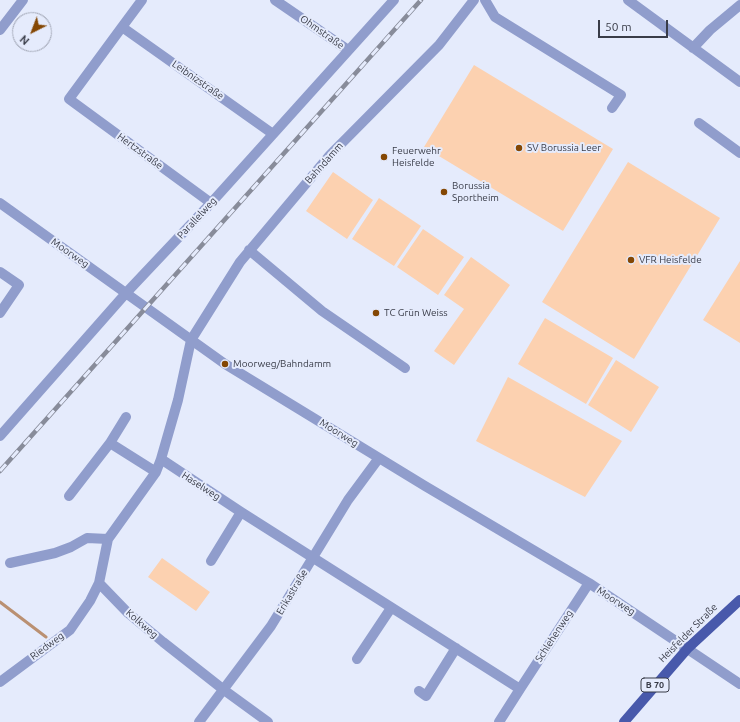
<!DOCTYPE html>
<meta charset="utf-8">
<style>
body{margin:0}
#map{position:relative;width:740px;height:722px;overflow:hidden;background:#e5ebfc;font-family:Ubuntu,sans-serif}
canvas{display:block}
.north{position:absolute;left:12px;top:12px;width:40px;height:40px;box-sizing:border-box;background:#e5ebfc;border:1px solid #a0a5b4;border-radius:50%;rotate:222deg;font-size:11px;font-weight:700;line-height:16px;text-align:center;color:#393c48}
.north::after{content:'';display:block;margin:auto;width:14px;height:18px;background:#844704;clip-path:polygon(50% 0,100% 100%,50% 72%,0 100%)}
.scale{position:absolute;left:598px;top:20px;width:70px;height:18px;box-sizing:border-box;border:2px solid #393c48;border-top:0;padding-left:5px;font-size:12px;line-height:14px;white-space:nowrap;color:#393c48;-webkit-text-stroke:3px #e5ebfc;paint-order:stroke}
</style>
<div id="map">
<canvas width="740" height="722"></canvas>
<div class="north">N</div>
<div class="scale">50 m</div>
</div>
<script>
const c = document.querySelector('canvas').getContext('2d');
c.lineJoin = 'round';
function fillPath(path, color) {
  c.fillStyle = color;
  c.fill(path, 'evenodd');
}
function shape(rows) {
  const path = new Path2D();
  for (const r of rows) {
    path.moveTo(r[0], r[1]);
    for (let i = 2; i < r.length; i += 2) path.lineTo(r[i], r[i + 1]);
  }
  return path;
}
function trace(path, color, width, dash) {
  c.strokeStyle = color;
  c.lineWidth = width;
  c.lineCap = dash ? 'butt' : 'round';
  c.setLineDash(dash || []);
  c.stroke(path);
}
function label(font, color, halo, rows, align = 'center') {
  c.font = font + ' Ubuntu,sans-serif';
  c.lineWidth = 4;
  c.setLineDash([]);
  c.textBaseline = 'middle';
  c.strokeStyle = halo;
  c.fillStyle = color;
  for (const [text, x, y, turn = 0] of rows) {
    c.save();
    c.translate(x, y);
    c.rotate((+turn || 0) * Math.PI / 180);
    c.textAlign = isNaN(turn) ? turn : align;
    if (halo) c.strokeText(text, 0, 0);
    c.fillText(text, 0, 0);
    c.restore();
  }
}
fillPath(shape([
 [474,65,613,149,563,231,424,147],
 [628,162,720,218,634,359,542,302],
 [333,172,373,200,347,239,306,211],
 [379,198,421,226,394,266,352,239],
 [423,229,464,257,438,295,397,267],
 [471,257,510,285,454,365,434,351,464,309,444,295],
 [740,261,740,343,703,320],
 [545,318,613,358,586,404,518,364],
 [616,360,659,387,631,432,588,405],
 [508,377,622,441,585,497,476,441],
 [162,558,210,592,196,611,148,577]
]), '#fcd1b0');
trace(shape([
 [0,602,46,637]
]), '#ba9072', 3);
trace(shape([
 [275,0,348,50],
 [485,0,495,17,621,95,612,108],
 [628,0,740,82],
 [122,27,142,0],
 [0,30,23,0],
 [693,48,710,30,740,5],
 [699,123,740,153],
 [0,203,225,364,425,486,589,583,740,684],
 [211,203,69,99,122,27,273,134],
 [249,250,322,311,405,368],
 [0,272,19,285,0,313],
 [0,436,127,292,211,203,394,0],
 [110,443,126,417],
 [161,459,241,512,520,689,589,583],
 [69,496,110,443,156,472],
 [211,561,241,512],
 [10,563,55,553,71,547,87,538,108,539],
 [357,659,391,608],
 [0,682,70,630,90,601,99,583],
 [419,691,426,696,456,648],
 [199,722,271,626,348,500,379,458],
 [268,722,224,690,163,642,128,613,99,583,108,539,156,472,161,459,178,400,191,340,240,262,330,155,439,45,474,0],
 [499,722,520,689]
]), '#909dcc', 10);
trace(shape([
 [624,722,688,648,740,600]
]), '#4859ab', 10);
const rail = shape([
 [0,471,421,0]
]);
trace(rail, '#888c9a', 4.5);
trace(rail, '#e5ebfc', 3, [9]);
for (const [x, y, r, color] of [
 [519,148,4,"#844704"],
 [384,157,4,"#844704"],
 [444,192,4,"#844704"],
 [631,260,4,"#844704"],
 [376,313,4,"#844704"],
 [225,364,4,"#844704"]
]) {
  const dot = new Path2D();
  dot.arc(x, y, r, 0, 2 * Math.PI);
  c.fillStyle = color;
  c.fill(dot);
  trace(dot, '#e5ebfc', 1.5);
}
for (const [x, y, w] of [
 [655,685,28]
]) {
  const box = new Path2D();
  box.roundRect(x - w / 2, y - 7, w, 14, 3);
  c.fillStyle = '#e5ebfc';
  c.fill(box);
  trace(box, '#393c48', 1);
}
label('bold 9px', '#393c48', null, [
 ["B 70",655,685]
]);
label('10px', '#393c48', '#e5ebfc', [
 ["Ohmstraße",322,32,35],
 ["Leibnizstraße",198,80,35],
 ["Hertzstraße",140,151,36],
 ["Bahndamm",324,163,-48],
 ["Parallelweg",197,218,-47],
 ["Moorweg",70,253,35],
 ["Moorweg",339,433,32],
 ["Haselweg",201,486,33],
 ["Erikastraße",292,592,-59],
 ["Moorweg",616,601,33],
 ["Kolkweg",142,624,41],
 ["Heisfelder Straße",688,633,-45],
 ["Schlehenweg",554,636,-57],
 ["Riedweg",47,646,-36]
]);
label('10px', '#393c48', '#e5ebfc', [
 ["SV Borussia Leer",527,148],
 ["Feuerwehr",392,151],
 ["Heisfelde",392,163],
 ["Borussia",452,186],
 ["Sportheim",452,198],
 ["VFR Heisfelde",639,260],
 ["TC Grün Weiss",384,313],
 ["Moorweg/Bahndamm",233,364]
], 'left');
</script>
